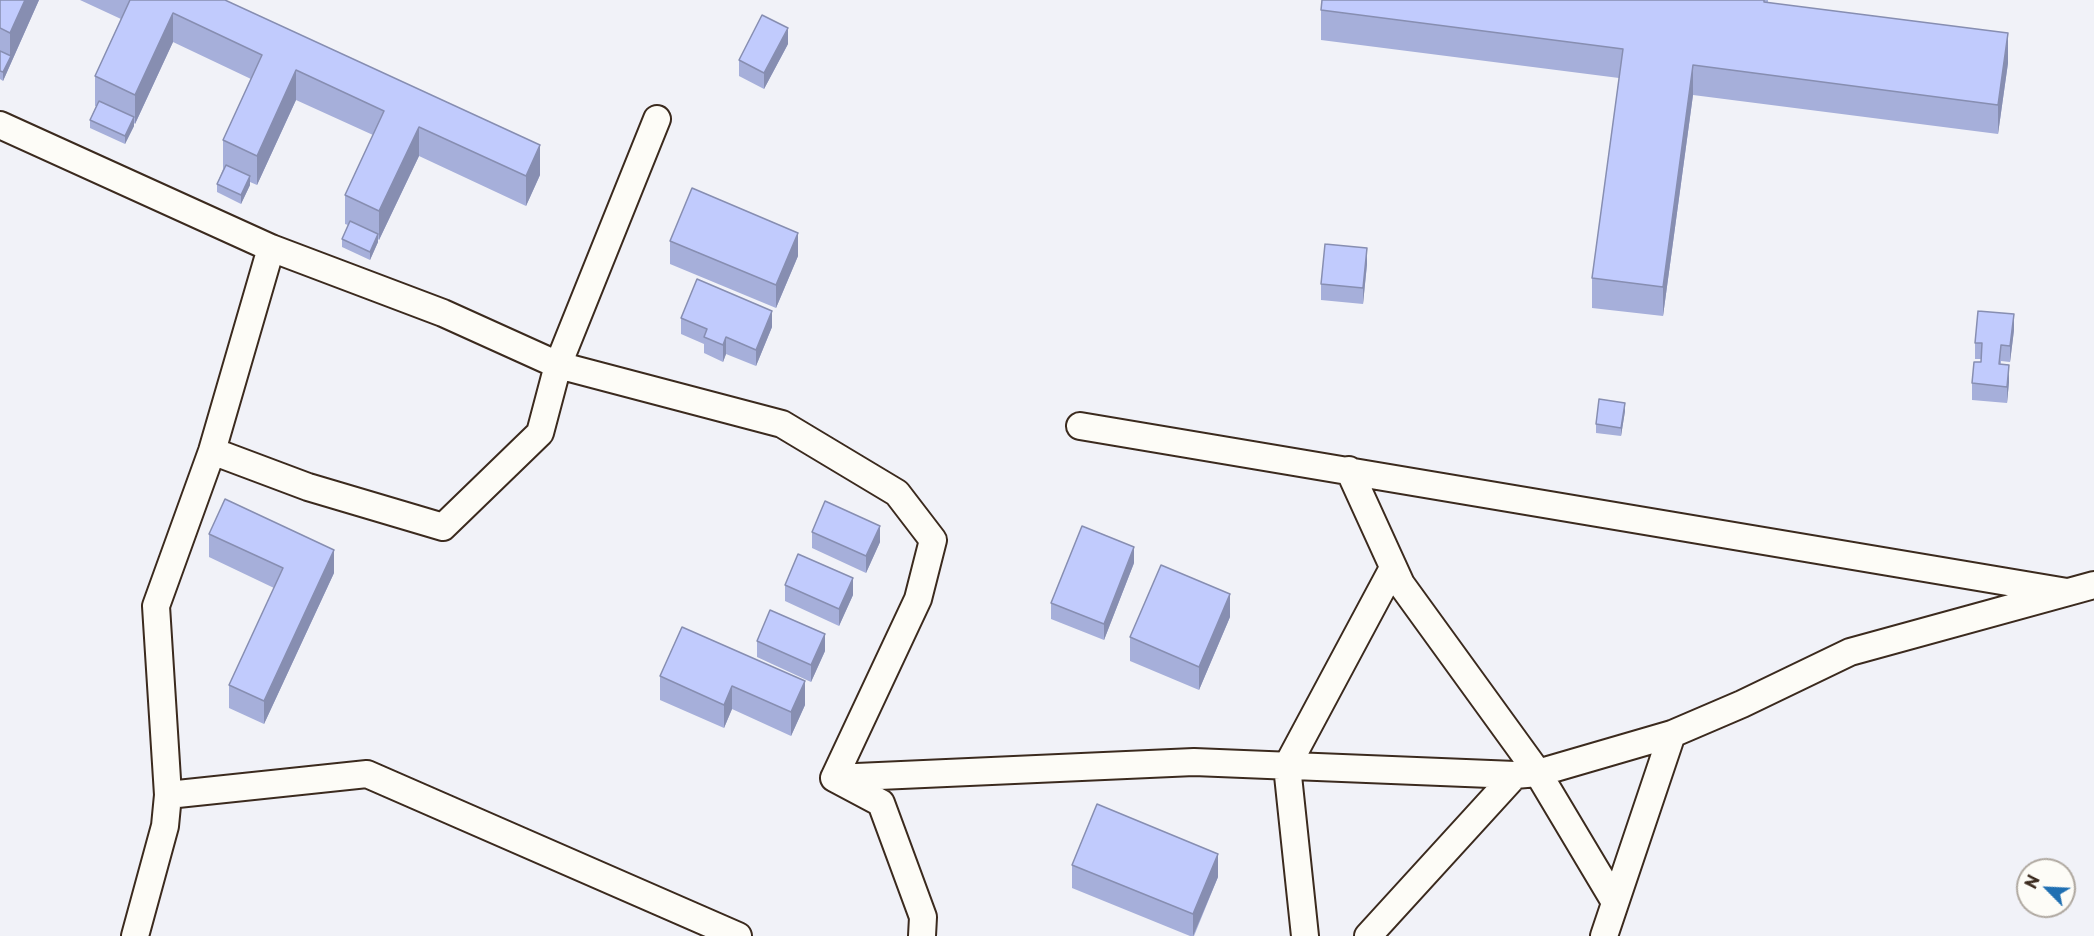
<!DOCTYPE html>
<style>
body{margin:0}
#map{position:relative;width:2094px;height:936px;overflow:hidden;background:#f1f2f8;font-family:"Playpen Sans",sans-serif}
canvas{display:block}
.north{position:absolute;left:2016px;top:858px;width:60px;height:60px;box-sizing:border-box;background:#fdfcf7;border:2px solid #afa8a0;border-radius:50%;rotate:294deg;font-size:16px;font-weight:700;line-height:24px;text-align:center;color:#3b2a1e}
.north::after{content:'';display:block;margin:auto;width:21px;height:27px;background:#1f6fb2;clip-path:polygon(50% 0,100% 100%,50% 72%,0 100%)}
</style>
<div id="map">
<canvas width="2094" height="936"></canvas>
<div class="north">N</div>
</div>
<script>
const c = document.querySelector('canvas').getContext('2d');
c.lineJoin = 'round';
function shape(rows) {
  const path = new Path2D();
  for (const r of rows) {
    path.moveTo(r[0], r[1]);
    for (let i = 2; i < r.length; i += 2) path.lineTo(r[i], r[i + 1]);
  }
  return path;
}
function trace(path, color, width, dash) {
  c.strokeStyle = color;
  c.lineWidth = width;
  c.lineCap = dash ? 'butt' : 'round';
  c.setLineDash(dash || []);
  c.stroke(path);
}
function fillPath(path, color) {
  c.fillStyle = color;
  c.fill(path, 'evenodd');
}
const street = shape([
 [0,125,271,248,443,313,558,365,782,424,897,493,933,540,918,599,834,778,881,803,923,917,922,936],
 [1080,426,2067,592],
 [212,451,308,487,443,527,540,433,558,365,657,119],
 [1349,470,1401,584,1538,773,1615,902],
 [834,778,1194,762,1515,775],
 [168,795,367,774,738,936],
 [135,936,165,826,168,795,156,606,212,451,271,248],
 [1305,936,1287,766,1393,568],
 [1368,936,1515,775,1538,773,1672,734,1742,704,1850,652,2094,585],
 [1604,936,1672,734]
]);
trace(street, '#3b2a1e', 30);
trace(street, '#fdfcf7', 26);
fillPath(shape([
 [0,0,39,0,3,81,0,79],
 [80,0,225,0,540,175,526,206,419,156,379,240,378,239,378,242,370,260,342,247,342,239,348,225,345,224,345,195,373,135,296,100,257,185,250,182,250,185,241,204,217,192,217,184,223,169,223,140,251,79,173,42,135,124,134,123,134,126,125,144,90,128,90,120,96,106,95,106,95,76,121,19],
 [1322,0,1768,0,1768,2,2008,63,1998,134,1693,95,1663,316,1592,308,1592,278,1619,78,1321,40,1321,10],
 [788,44,764,89,739,76,739,60],
 [670,241,798,256,776,308,670,264],
 [1367,264,1363,304,1321,300,1321,284],
 [681,318,772,327,756,366,726,354,723,362,704,353,704,344,681,334],
 [2014,330,2010,362,2001,361,2001,364,2009,382,2007,403,1972,400,1972,383,1981,362,1981,359,1975,359,1975,343],
 [1625,411,1621,436,1596,433,1596,424],
 [812,532,880,542,866,573,812,548],
 [209,534,334,573,264,724,229,708,229,685,274,588,209,557],
 [1134,563,1104,640,1051,619,1051,603],
 [785,585,853,595,839,626,785,601],
 [1230,617,1199,690,1130,661,1130,637],
 [682,627,805,705,791,736,732,709,724,728,660,700,660,676],
 [757,641,825,651,811,682,757,657],
 [1072,865,1218,877,1194,936,1190,936,1072,888]
]), '#a6afda');
fillPath(shape([
 [25,0,39,0,3,81,3,72,10,56,10,33],
 [173,13,173,42,135,124,135,95],
 [788,28,788,44,764,89,764,73],
 [2008,33,2008,63,1998,134,1998,105],
 [1693,65,1693,95,1663,316,1663,287],
 [296,70,296,100,257,185,257,156],
 [134,117,134,126,125,144,125,136],
 [419,127,419,156,379,240,379,211],
 [540,145,540,175,526,206,526,176],
 [250,176,250,185,241,204,241,195],
 [798,233,798,256,776,308,776,285],
 [378,234,378,242,370,260,370,252],
 [1367,248,1367,264,1363,304,1363,288],
 [772,311,772,327,756,366,756,350],
 [2014,314,2014,330,2010,362,2010,346],
 [726,337,726,354,723,362,723,345],
 [2009,365,2009,382,2007,403,2007,387],
 [1625,403,1625,411,1621,436,1621,428],
 [880,526,880,542,866,573,866,556],
 [1134,547,1134,563,1104,640,1104,624],
 [334,550,334,573,264,724,264,701],
 [853,578,853,595,839,626,839,609],
 [1230,594,1230,617,1199,690,1199,667],
 [825,634,825,651,811,682,811,665],
 [805,681,805,705,791,736,791,712],
 [732,686,732,709,724,728,724,705],
 [1218,854,1218,877,1193,936,1193,914]
]), '#878eb1');
const building = shape([
 [0,0,25,0,10,33,0,28,0,0],
 [130,0,225,0,540,145,526,176,419,127,379,211,345,195,384,111,296,70,257,156,223,140,262,55,173,13,135,95,95,76,130,0],
 [1322,0,1764,0,1764,2,2008,33,1998,105,1693,65,1663,287,1592,278,1623,49,1321,10,1322,0],
 [762,15,788,28,764,73,739,60,762,15],
 [0,51,11,56,3,72,0,71,0,51],
 [99,101,134,117,125,136,90,120,99,101],
 [226,165,250,176,241,195,217,184,226,165],
 [692,188,798,233,776,285,670,241,692,188],
 [350,221,378,234,370,252,342,239,350,221],
 [1325,244,1367,248,1363,288,1321,284,1325,244],
 [697,279,772,311,756,350,726,337,723,345,704,337,707,329,681,318,697,279],
 [1978,311,2014,314,2010,346,2001,345,1999,364,2009,365,2007,387,1972,383,1974,362,1981,362,1982,343,1975,343,1978,311],
 [1599,399,1625,403,1621,428,1596,424,1599,399],
 [225,499,334,550,264,701,229,685,283,568,209,534,225,499],
 [825,501,880,526,866,556,812,532,825,501],
 [1082,526,1134,547,1104,624,1051,603,1082,526],
 [798,554,853,578,839,609,785,585,798,554],
 [1161,565,1230,594,1199,667,1130,637,1161,565],
 [770,610,825,634,811,665,757,641,770,610],
 [682,627,805,681,791,712,732,686,724,705,660,676,682,627],
 [1097,804,1218,854,1193,914,1072,865,1097,804]
]);
fillPath(building, '#c1cbfd');
trace(building, '#878eb1', 1.5);
</script>
